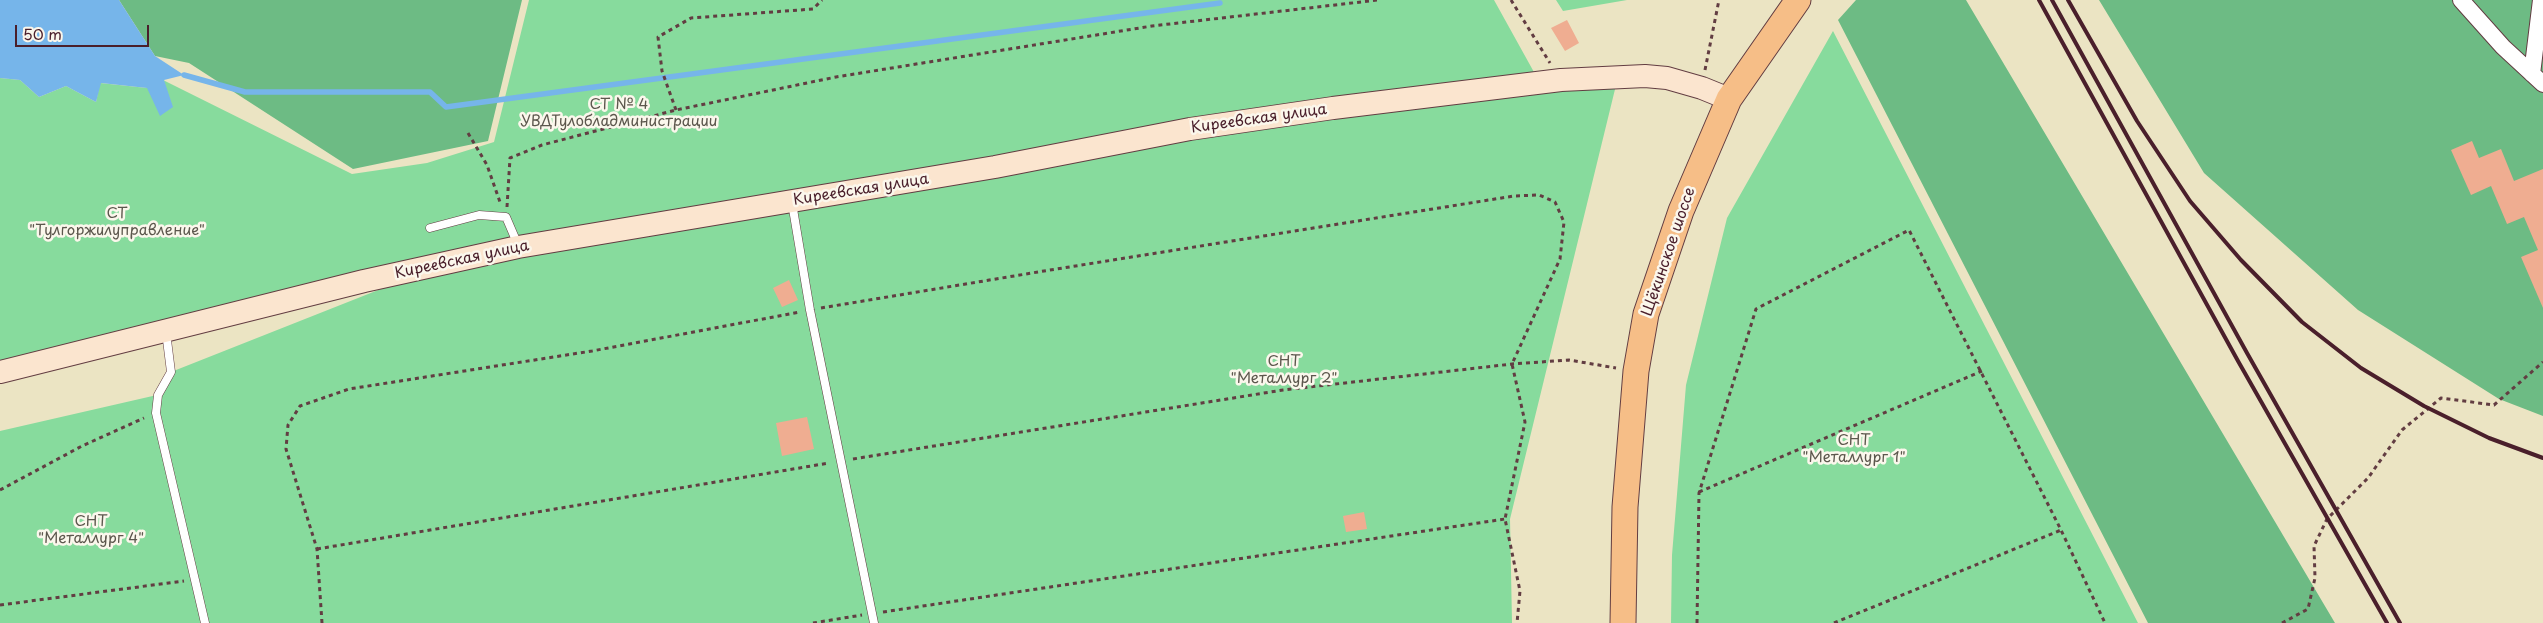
<!DOCTYPE html>
<meta charset="utf-8">
<style>
body{margin:0}
#map{position:relative;width:2543px;height:623px;overflow:hidden;background:#ebe4c3;font-family:"Playpen Sans",sans-serif}
canvas{display:block}
.scale{position:absolute;left:15px;top:25px;width:134px;height:22px;box-sizing:border-box;border:2px solid #4a1f2b;border-top:0;padding-left:6px;font-size:15px;line-height:18px;white-space:nowrap;color:#4a1f2b;-webkit-text-stroke:4px #fbf7ec;paint-order:stroke}
</style>
<div id="map">
<canvas width="2543" height="623"></canvas>
<div class="scale">50 m</div>
</div>
<script>
const c = document.querySelector('canvas').getContext('2d');
c.lineJoin = 'round';
function fillPath(path, color) {
  c.fillStyle = color;
  c.fill(path, 'evenodd');
}
function shape(rows) {
  const path = new Path2D();
  for (const r of rows) {
    path.moveTo(r[0], r[1]);
    for (let i = 2; i < r.length; i += 2) path.lineTo(r[i], r[i + 1]);
  }
  return path;
}
function trace(path, color, width, dash) {
  c.strokeStyle = color;
  c.lineWidth = width;
  c.lineCap = dash ? 'butt' : 'round';
  c.setLineDash(dash || []);
  c.stroke(path);
}
function label(font, color, halo, rows, align = 'center') {
  c.font = font + ' "Playpen Sans",sans-serif';
  c.lineWidth = 5;
  c.setLineDash([]);
  c.textBaseline = 'middle';
  c.strokeStyle = halo;
  c.fillStyle = color;
  for (const [text, x, y, turn = 0] of rows) {
    c.save();
    c.translate(x, y);
    c.rotate((+turn || 0) * Math.PI / 180);
    c.textAlign = isNaN(turn) ? turn : align;
    if (halo) c.strokeText(text, 0, 0);
    c.fillText(text, 0, 0);
    c.restore();
  }
}
fillPath(shape([
 [529,0,1494,0,1540,83,1618,77,1510,519,1512,623,0,623,0,431,157,395,171,372,444,264,0,372,0,78,20,80,39,97,66,86,96,102,100,83,147,88,163,80,352,174,427,163,494,142],
 [1556,0,1627,0,1563,11],
 [1833,31,2138,623,1671,623,1672,555,1686,385,1727,218]
]), '#87db9d');
fillPath(shape([
 [119,0,522,0,488,141,353,169,189,63,155,56],
 [1856,0,1966,0,2335,623,2148,623,1838,20],
 [2099,0,2543,0,2543,416,2499,399,2358,310,2204,173]
]), '#6dbb84');
fillPath(shape([
 [0,0,119,0,155,56,184,75,164,80,173,107,160,116,147,88,101,83,96,102,66,86,39,97,20,80,0,78]
]), '#76b5ea');
trace(shape([
 [184,75,245,92,430,92,446,107,1220,3]
]), '#76b5ea', 5.5);
fillPath(shape([
 [1567,20,1579,43,1565,51,1551,28],
 [2472,141,2479,158,2501,149,2514,181,2543,169,2543,308,2521,257,2538,250,2524,217,2507,224,2491,186,2471,195,2451,150],
 [789,280,798,300,782,307,773,288],
 [807,417,814,449,782,456,776,423],
 [1364,512,1367,529,1346,532,1343,516]
]), '#efad91');
const lane = shape([
 [792,203,810,310,874,623],
 [430,228,479,215,506,217,518,245],
 [166,332,171,372,158,395,156,413,205,623]
]);
const street = shape([
 [2461,0,2503,47,2543,84],
 [2532,74,2541,0]
]);
const secondary = shape([
 [0,372,364,281,518,247,995,167,1190,129,1333,108,1561,80,1645,76,1667,78,1702,88,1729,99]
]);
const primary = shape([
 [1623,623,1625,507,1636,371,1646,314,1681,211,1729,99,1798,0]
]);
trace(lane, '#623d42', 9);
trace(street, '#623d42', 18);
trace(secondary, '#623d42', 24);
trace(primary, '#623d42', 27);
trace(shape([
 [1511,0,1550,63],
 [1705,70,1719,0],
 [676,110,662,71,658,37,691,18,813,9,822,0],
 [468,133,487,165,501,205],
 [507,207,510,158,542,145,676,110,836,77,1152,26,1378,0],
 [821,308,1044,271,1514,196,1539,195,1555,202,1564,222,1560,259,1512,364,1525,422,1505,519,1520,591,1517,623],
 [853,459,1283,390,1512,364,1569,360,1616,368],
 [0,490,82,446,144,418],
 [1699,492,1982,371],
 [317,549,829,463],
 [0,605,184,581],
 [883,612,1505,519],
 [322,623,317,549,286,449,288,425,300,406,349,389,592,351,800,312],
 [813,623,862,615],
 [1697,623,1699,493,1756,309,1909,230,2061,530,2105,623],
 [1834,623,2061,530],
 [2282,623,2308,609,2315,578,2314,546,2327,519,2368,478,2402,430,2441,398,2494,405,2543,362]
]), '#623d42', 3, [4, 4]);
trace(lane, '#fff', 8);
trace(street, '#fff', 16);
trace(secondary, '#fbe5cf', 22);
trace(primary, '#f6be87', 25);
trace(shape([
 [2039,0,2238,361,2387,623],
 [2052,0,2247,353,2400,623],
 [2068,0,2137,121,2190,201,2241,260,2302,322,2361,368,2424,406,2489,438,2543,458]
]), '#4a1f2b', 4);
label('15px', '#5c574d', '#fbf7ec', [
 ["СТ № 4",619,105],
 ["УВДТулобладминистрации",619,122],
 ["СТ",117,214],
 ["\"Тулгоржилуправление\"",117,231],
 ["СНТ",1284,362],
 ["\"Металлург 2\"",1284,379],
 ["СНТ",1854,441],
 ["\"Металлург 1\"",1854,458],
 ["СНТ",91,522],
 ["\"Металлург 4\"",91,539]
]);
label('15px', '#4a1f2b', '#fbf7ec', [
 ["Киреевская улица",1259,119,-8],
 ["Киреевская улица",861,190,-9],
 ["Щёкинское шоссе",1669,252,-71],
 ["Киреевская улица",462,260,-12]
]);
</script>
